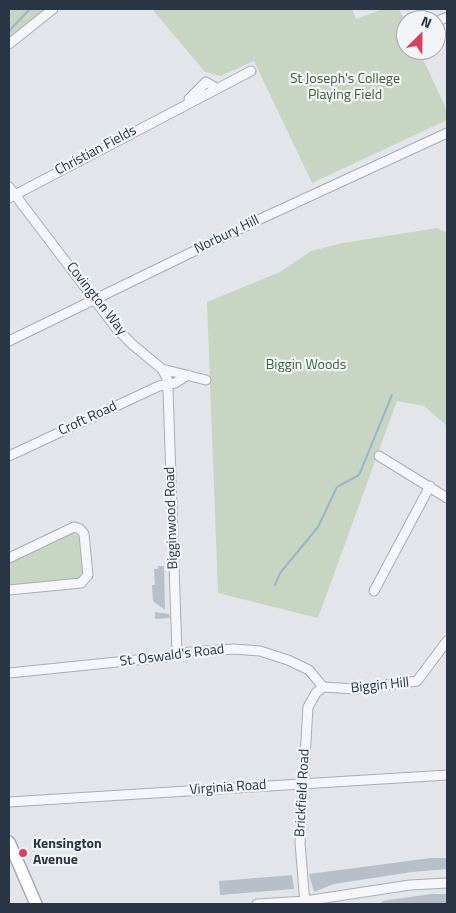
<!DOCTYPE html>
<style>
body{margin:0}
#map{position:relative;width:456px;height:913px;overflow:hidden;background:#e2e6eb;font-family:"Titillium Web",sans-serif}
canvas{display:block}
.frame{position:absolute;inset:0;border:10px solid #293444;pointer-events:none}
.north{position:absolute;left:396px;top:10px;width:50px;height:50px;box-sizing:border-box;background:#f2f5f8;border:1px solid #a2a8b0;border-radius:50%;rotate:23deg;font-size:14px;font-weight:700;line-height:20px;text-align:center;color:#293444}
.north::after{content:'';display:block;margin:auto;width:18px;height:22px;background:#d6415d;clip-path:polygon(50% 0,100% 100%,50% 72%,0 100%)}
</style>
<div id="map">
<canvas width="456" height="913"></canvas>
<div class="frame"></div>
<div class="north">N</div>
</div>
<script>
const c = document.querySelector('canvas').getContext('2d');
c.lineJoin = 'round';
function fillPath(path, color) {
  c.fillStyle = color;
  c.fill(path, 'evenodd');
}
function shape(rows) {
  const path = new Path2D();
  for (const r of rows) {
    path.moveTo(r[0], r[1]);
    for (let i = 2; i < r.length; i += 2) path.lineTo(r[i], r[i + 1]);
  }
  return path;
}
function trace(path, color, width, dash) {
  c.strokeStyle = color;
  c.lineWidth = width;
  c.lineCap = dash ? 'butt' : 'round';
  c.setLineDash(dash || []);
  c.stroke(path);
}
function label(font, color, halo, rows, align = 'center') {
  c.font = font + ' "Titillium Web",sans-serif';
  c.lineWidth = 4.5;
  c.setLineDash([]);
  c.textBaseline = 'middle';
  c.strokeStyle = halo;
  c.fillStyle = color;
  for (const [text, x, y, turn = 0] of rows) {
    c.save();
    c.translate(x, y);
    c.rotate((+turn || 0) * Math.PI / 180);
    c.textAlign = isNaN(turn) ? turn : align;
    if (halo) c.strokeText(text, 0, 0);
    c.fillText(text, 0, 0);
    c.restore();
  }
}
fillPath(shape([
 [9,9,48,9,9,39],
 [152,9,352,9,356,19,383,9,399,9,406,23,406,50,419,50,447,111,447,120,312,183,254,61,220,76,205,72],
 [437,228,447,233,447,426,424,406,397,401,318,618,218,593,207,302,280,272,311,251,343,243],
 [71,532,80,537,83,571,80,577,75,580,9,587,9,562]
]), '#c8d5c2');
trace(shape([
 [9,31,30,9],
 [275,585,280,573,318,527,337,487,359,475,392,395]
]), '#9bb5cd', 2);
fillPath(shape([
 [158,566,164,566,165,610,153,601,152,585,155,585,154,569,158,569],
 [155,612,169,614,170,618,155,619],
 [431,858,447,858,447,869,412,872,334,884,314,892,309,874],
 [292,875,294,889,220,895,219,881],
 [431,894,447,894,447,904,382,904,382,901]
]), '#b9bfc9');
const minor = shape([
 [436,22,447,17],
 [9,44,53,9],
 [189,99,206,82,216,88],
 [9,187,116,328,133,345,162,369,206,380],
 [9,198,251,71],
 [9,341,256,221,447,133],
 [162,369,167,378,168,390,177,653],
 [9,456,159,386,175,383,188,375],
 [379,456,447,498],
 [9,558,74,527,80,529,84,534,88,575,81,583,9,590],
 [374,591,430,486],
 [9,673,166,657,177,653,234,649,260,651,288,660,309,670,323,687],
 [323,687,356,689,417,681,447,641],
 [9,802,447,775],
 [257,904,305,901,410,885,447,883],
 [305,904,300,843,308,707,316,693,323,687]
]);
const major = shape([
 [9,842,36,904]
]);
trace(minor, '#a7adb6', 11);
trace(major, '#a0aab7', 14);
trace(minor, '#f5f6f9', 9);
trace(major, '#fff', 11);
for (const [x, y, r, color] of [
 [23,853,5,"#d6415d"]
]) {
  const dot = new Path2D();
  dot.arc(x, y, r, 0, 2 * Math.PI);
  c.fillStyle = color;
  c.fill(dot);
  trace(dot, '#f2f5f8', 2);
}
label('14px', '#3f6135', '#f2f5f8', [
 ["St Joseph's College",345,80],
 ["Playing Field",345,96],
 ["Biggin Woods",306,366]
]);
label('14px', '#293444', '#f2f5f8', [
 ["Christian Fields",96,151,-28],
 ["Norbury Hill",227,235,-26],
 ["Covington Way",96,299,52],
 ["Croft Road",88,419,-25],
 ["Bigginwood Road",172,518,-92],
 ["St. Oswald's Road",172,656,-7],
 ["Biggin Hill",380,686,-6],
 ["Virginia Road",228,788,-4],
 ["Brickfield Road",303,793,-87]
]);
label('bold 14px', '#293444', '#f2f5f8', [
 ["Kensington",33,845],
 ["Avenue",33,861]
], 'left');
</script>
